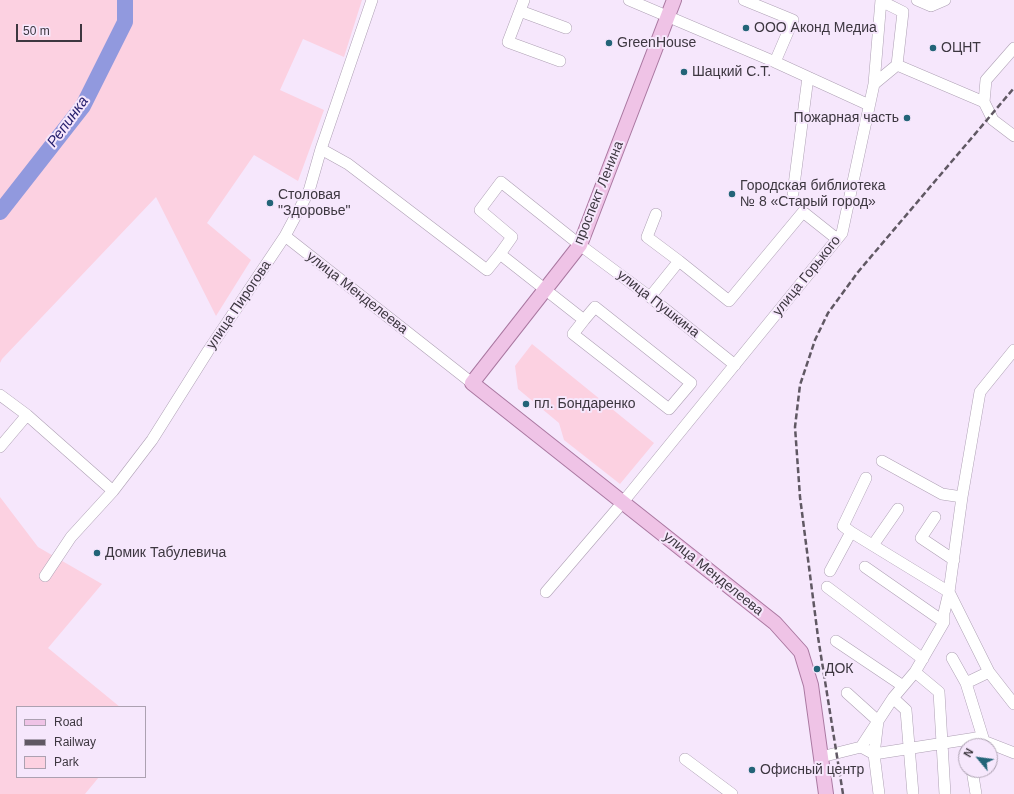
<!DOCTYPE html>
<meta charset="utf-8">
<style>
body{margin:0}
#map{position:relative;width:1014px;height:794px;overflow:hidden;background:#f6e7fc;font-family:Helvetica,sans-serif}
canvas{display:block}
.legend{position:absolute;left:16px;top:706px;width:130px;height:72px;box-sizing:border-box;background:#f6e7fc;border:1px solid #aca1b1;margin:0;padding:5px 7px;list-style:none;font-size:12px;color:#3d3740}
.legend li{display:flex;align-items:center;gap:8px;height:20px}
.legend b{width:20px;border:1px solid #aca1b1}
.north{position:absolute;left:958px;top:738px;width:40px;height:40px;box-sizing:border-box;background:#f6e7fc;border:1px solid #aca1b1;border-radius:50%;rotate:299deg;font-size:11px;font-weight:700;line-height:16px;text-align:center;color:#3d3740}
.north::after{content:'';display:block;margin:auto;width:14px;height:18px;background:#236478;clip-path:polygon(50% 0,100% 100%,50% 72%,0 100%)}
.scale{position:absolute;left:16px;top:24px;width:66px;height:18px;box-sizing:border-box;border:2px solid #3d3740;border-top:0;padding-left:5px;font-size:12px;line-height:14px;white-space:nowrap;color:#3d3740;-webkit-text-stroke:3px #f6e7fc;paint-order:stroke}
</style>
<div id="map">
<canvas width="1014" height="794"></canvas>
<ul class="legend">
<li><b style="height:5px;background:#efc3e6"></b>Road</li>
<li><b style="height:5px;background:#605863"></b>Railway</li>
<li><b style="height:11px;background:#fcd1e1"></b>Park</li>
</ul>
<div class="north">N</div>
<div class="scale">50 m</div>
</div>
<script>
const c = document.querySelector('canvas').getContext('2d');
c.lineJoin = 'round';
function fillPath(path, color) {
  c.fillStyle = color;
  c.fill(path, 'evenodd');
}
function shape(rows) {
  const path = new Path2D();
  for (const r of rows) {
    path.moveTo(r[0], r[1]);
    for (let i = 2; i < r.length; i += 2) path.lineTo(r[i], r[i + 1]);
  }
  return path;
}
function trace(path, color, width, dash) {
  c.strokeStyle = color;
  c.lineWidth = width;
  c.lineCap = dash ? 'butt' : 'round';
  c.setLineDash(dash || []);
  c.stroke(path);
}
function label(font, color, halo, rows, align = 'center') {
  c.font = font + ' Helvetica,sans-serif';
  c.lineWidth = 4;
  c.setLineDash([]);
  c.textBaseline = 'middle';
  c.strokeStyle = halo;
  c.fillStyle = color;
  for (const [text, x, y, turn = 0] of rows) {
    c.save();
    c.translate(x, y);
    c.rotate((+turn || 0) * Math.PI / 180);
    c.textAlign = isNaN(turn) ? turn : align;
    if (halo) c.strokeText(text, 0, 0);
    c.fillText(text, 0, 0);
    c.restore();
  }
}
fillPath(shape([
 [0,0,362,0,344,57,303,39,280,90,324,110,298,181,254,155,207,223,251,260,216,316,156,197,2,359,0,363],
 [532,344,654,443,620,484,564,440,559,423,518,389,515,366],
 [0,497,38,547,102,584,48,648,120,707,17,707,17,777,99,777,85,794,0,794]
]), '#fcd1e1');
trace(shape([
 [0,212,83,106,125,22,125,0]
]), '#9199de', 16);
const minor = shape([
 [524,0,508,42,560,61],
 [629,0,775,62,869,105],
 [744,0,793,20,775,62],
 [917,0,931,6,945,0],
 [520,11,566,28],
 [897,65,984,102,993,120,1014,136],
 [874,84,897,65,903,12,881,1],
 [984,102,986,80,1014,48],
 [321,149,348,164,487,270,500,254,584,320,573,334,669,409,691,383,595,307,584,320],
 [793,193,808,77],
 [285,236,472,383],
 [500,254,512,237,480,210,501,182,580,245,650,297,735,365],
 [679,261,729,301,803,212,837,239],
 [650,297,679,261,647,237,656,214],
 [0,395,27,415,113,491],
 [0,447,27,415],
 [882,461,942,494,962,497],
 [935,517,921,538,954,560],
 [851,532,843,526,866,478],
 [873,545,898,509],
 [865,567,944,622],
 [830,571,851,532,949,592,989,672,1014,704],
 [45,576,71,537,113,491,152,440,208,351,285,236,309,191,321,149,372,0],
 [827,587,923,659],
 [546,592,623,502,842,233,874,84,881,0],
 [836,641,903,686],
 [952,658,966,683,989,672],
 [915,672,939,692,945,794],
 [966,683,984,741],
 [847,693,878,721,874,754,879,794],
 [893,698,906,710,913,794],
 [861,747,874,754,976,738,1014,753],
 [821,757,861,747,893,698,915,672,944,622,944,613,949,592,962,497,980,392,1014,350],
 [685,759,732,794],
 [972,770,976,794]
]);
const major = shape([
 [674,0,580,245,472,383,775,623,801,652,811,685,826,794]
]);
trace(minor, '#aea0b4', 12);
trace(major, '#aa78a1', 16);
trace(minor, '#fff', 11);
trace(major, '#efc3e6', 14);
trace(shape([
 [843,794,818,637,800,497,795,427,800,385,815,340,828,313,858,272,1014,88]
]), '#605863', 2.5, [6, 3]);
for (const [x, y, r, color] of [
 [746,28,4,"#236478"],
 [609,43,4,"#236478"],
 [933,48,4,"#236478"],
 [684,72,4,"#236478"],
 [907,118,4,"#236478"],
 [732,194,4,"#236478"],
 [270,203,4,"#236478"],
 [526,404,4,"#236478"],
 [97,553,4,"#236478"],
 [817,669,4,"#236478"],
 [752,770,4,"#236478"]
]) {
  const dot = new Path2D();
  dot.arc(x, y, r, 0, 2 * Math.PI);
  c.fillStyle = color;
  c.fill(dot);
  trace(dot, '#f6e7fc', 1.5);
}
label('14px', '#3d3740', '#f6e7fc', [
 ["ООО Аконд Медиа",754,28],
 ["GreenHouse",617,43],
 ["ОЦНТ",941,48],
 ["Шацкий С.Т.",692,72],
 ["Пожарная часть",899,118,"right"],
 ["Городская библиотека",740,186],
 ["№ 8 «Старый город»",740,202],
 ["Столовая",278,195],
 ["\"Здоровье\"",278,211],
 ["пл. Бондаренко",534,404],
 ["Домик Табулевича",105,553],
 ["ДОК",825,669],
 ["Офисный центр",760,770]
], 'left');
label('14px', '#3d3740', '#f6e7fc', [
 ["проспект Ленина",599,193,-68],
 ["улица Горького",807,276,-51],
 ["улица Менделеева",357,293,38],
 ["улица Пушкина",658,304,38],
 ["улица Пирогова",239,305,-56],
 ["улица Менделеева",713,574,39]
]);
label('italic 15px', '#241e6c', '#f6e7fc', [
 ["Репинка",68,122,-54]
]);
</script>
